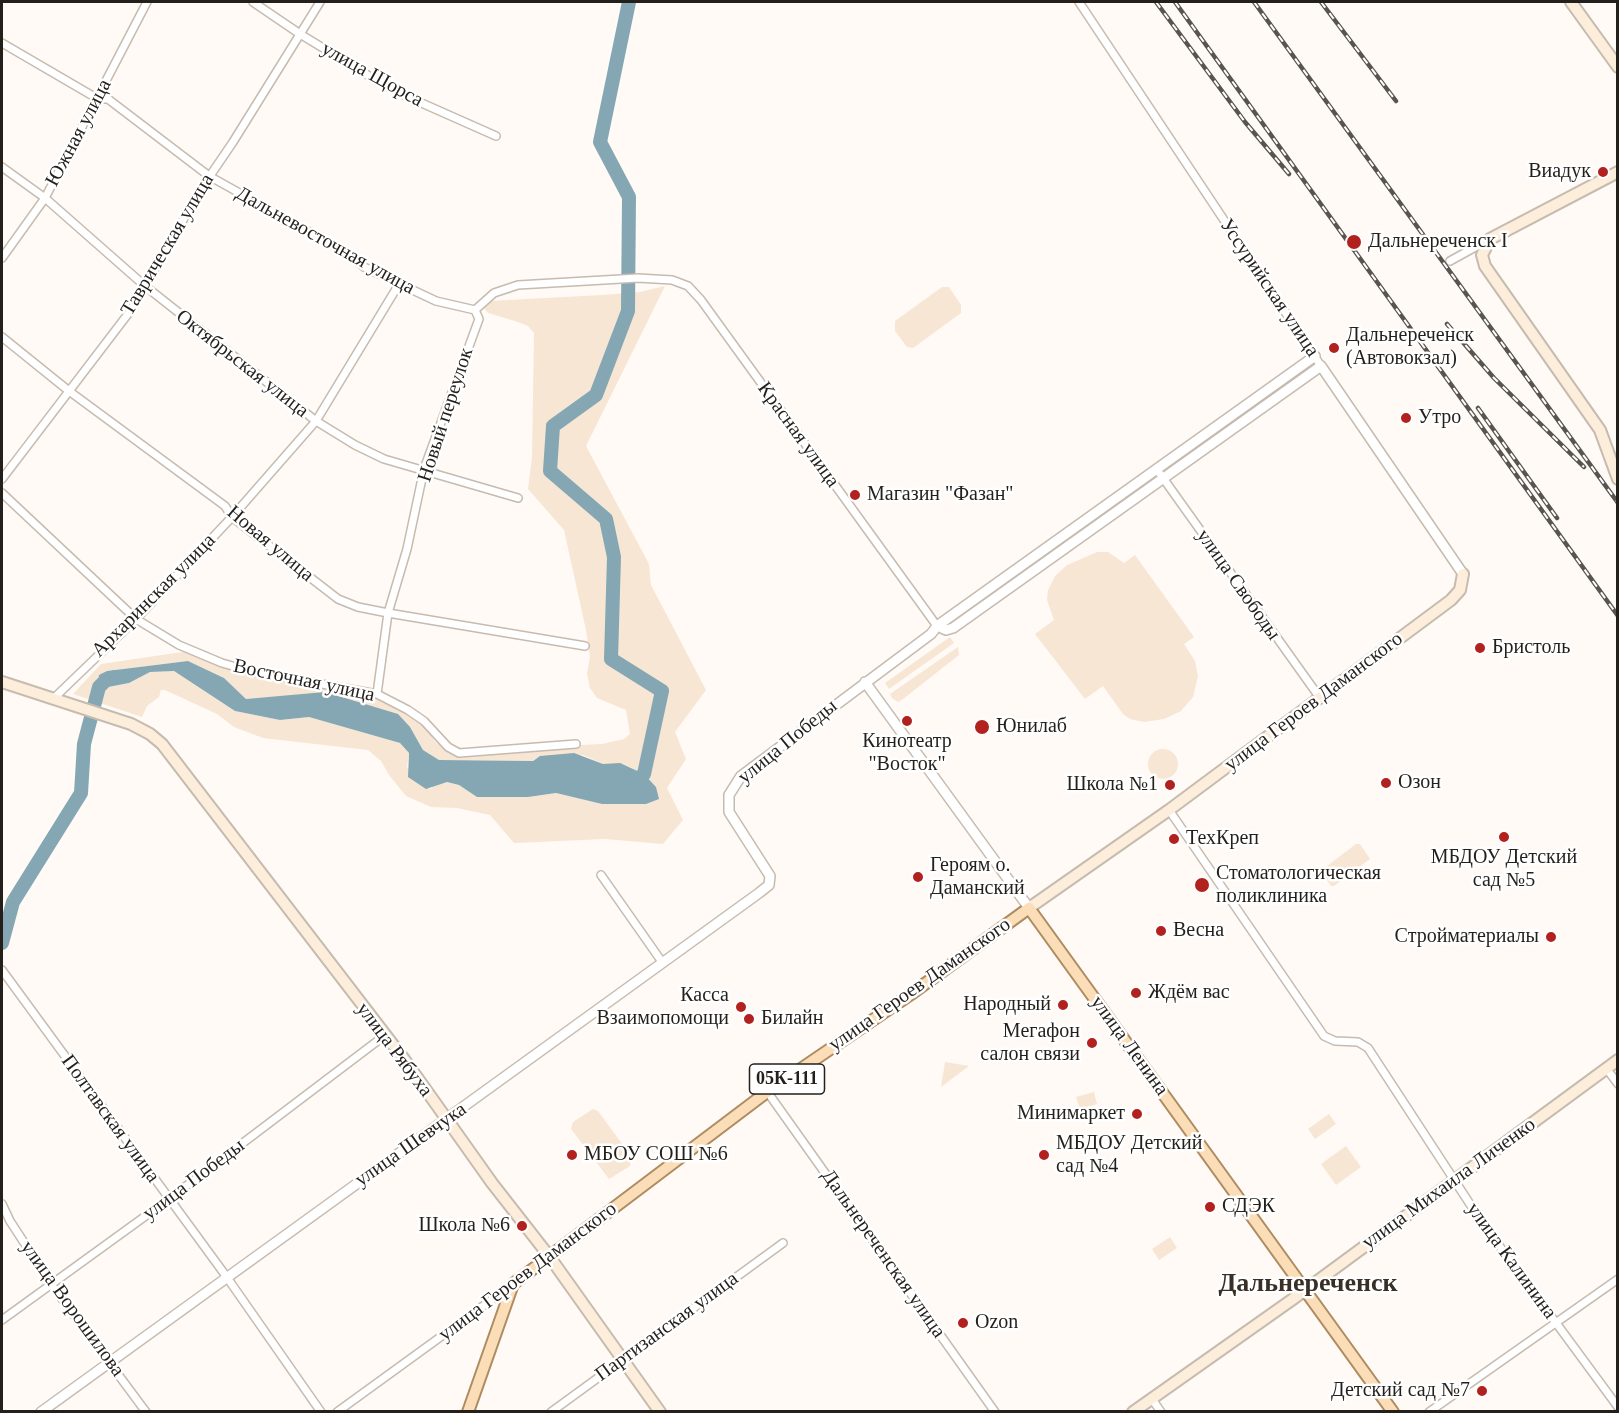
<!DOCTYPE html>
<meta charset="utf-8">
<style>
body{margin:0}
#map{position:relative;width:1619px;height:1413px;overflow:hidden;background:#fffaf5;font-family:Georgia,serif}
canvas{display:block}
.frame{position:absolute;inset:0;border:3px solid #231f1b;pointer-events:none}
</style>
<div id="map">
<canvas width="1619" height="1413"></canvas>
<div class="frame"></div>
</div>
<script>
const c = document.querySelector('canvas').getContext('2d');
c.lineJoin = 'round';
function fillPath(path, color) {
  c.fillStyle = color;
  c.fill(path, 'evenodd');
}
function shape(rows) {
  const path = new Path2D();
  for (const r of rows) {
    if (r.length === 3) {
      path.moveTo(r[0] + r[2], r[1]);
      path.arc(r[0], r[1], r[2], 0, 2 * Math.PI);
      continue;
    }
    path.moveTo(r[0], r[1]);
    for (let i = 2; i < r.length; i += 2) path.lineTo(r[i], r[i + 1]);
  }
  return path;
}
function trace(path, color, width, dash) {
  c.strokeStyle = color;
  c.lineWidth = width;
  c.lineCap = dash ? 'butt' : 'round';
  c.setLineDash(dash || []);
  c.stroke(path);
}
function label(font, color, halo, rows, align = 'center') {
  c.font = font + ' Georgia,serif';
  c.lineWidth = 5;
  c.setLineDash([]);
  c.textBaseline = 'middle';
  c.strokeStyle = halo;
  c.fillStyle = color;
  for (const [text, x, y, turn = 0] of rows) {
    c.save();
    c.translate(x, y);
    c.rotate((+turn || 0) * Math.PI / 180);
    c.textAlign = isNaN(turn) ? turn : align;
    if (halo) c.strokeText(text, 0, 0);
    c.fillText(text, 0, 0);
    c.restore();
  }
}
fillPath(shape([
 [665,286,586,446,649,564,651,585,706,690,675,732,686,759,667,788,683,820,663,844,605,839,514,843,490,815,457,808,431,807,406,796,389,775,381,761,368,750,263,738,234,727,217,714,165,690,161,690,159,697,147,706,142,717,73,694,101,664,189,651,222,662,237,672,281,682,380,696,408,708,427,728,435,742,449,751,602,744,624,739,630,734,626,710,597,698,590,688,587,674,590,657,586,630,564,530,528,489,532,457,534,333,528,326,515,321,488,313,483,307,488,301,602,295,640,292],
 [188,661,224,678,246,699,304,695,414,734,423,750,439,760,533,761,536,758,583,755,603,764,625,765,644,774,656,787,646,804,602,804,556,793,528,797,477,797,459,785,447,782,439,782,430,789,407,767,409,753,400,743,309,717,280,720,235,711,174,671,150,672,129,683,103,688,107,671],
 [942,287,949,287,961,305,961,313,913,348,907,347,895,331,895,321],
 [1097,552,1108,552,1124,563,1135,555,1194,637,1184,644,1195,661,1198,676,1193,697,1181,711,1164,719,1144,722,1130,719,1123,714,1103,686,1085,699,1035,634,1054,620,1047,600,1048,590,1055,576,1067,565],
 [950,637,954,643,889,689,885,683],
 [958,647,959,655,903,699,898,702,892,698,890,694],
 [1163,764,15],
 [1356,844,1360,844,1370,859,1334,886,1331,886,1322,873,1323,869],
 [945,1062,969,1066,941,1087],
 [1094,1092,1097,1104,1080,1109,1076,1097],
 [593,1109,598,1111,631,1156,630,1166,609,1179,571,1129,573,1122],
 [1329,1114,1336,1124,1315,1139,1308,1129],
 [1346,1146,1361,1167,1336,1185,1321,1164],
 [1170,1237,1177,1248,1159,1260,1152,1249]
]), '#f7e6d4');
fillPath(shape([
 [188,661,224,678,246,699,325,692,398,714,410,727,423,750,439,760,533,761,540,756,574,753,603,764,620,763,644,774,656,787,659,799,646,804,602,804,556,793,528,797,477,797,459,785,447,782,426,789,408,777,409,753,400,743,309,717,280,720,235,711,174,671,150,672,129,683,103,688,98,683,99,675,107,671]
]), '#84a7b3');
trace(shape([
 [629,2,600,142,629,197,628,311,596,395,553,426,550,471,606,519,614,557,611,659,662,691,644,774,636,780,630,780],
 [2,943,13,902,81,793,84,744,99,687,106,680,115,677]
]), '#84a7b3', 14);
const minor = shape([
 [253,2,300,34,374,79,408,97,496,136],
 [1079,2,1321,366],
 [2,43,98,99,108,99,209,176,349,254,364,267,436,301,475,310],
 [2,167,45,198,145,286,316,421,355,445,384,459,518,498],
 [2,258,45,198,147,2],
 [1450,261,1488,240],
 [475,310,494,293,518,285,638,278,672,280,688,286,701,300,937,626],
 [2,337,69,391,225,506,232,517,338,599,358,607,388,613,585,646],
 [1158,471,1320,698],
 [2,479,131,310,201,189,233,142,320,2],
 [2,493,136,619,179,645,222,663,250,671,377,694,408,710,424,721,448,747,459,753,576,744],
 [377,694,388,613,407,549,424,469,479,319,475,310],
 [53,699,136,619,232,517,316,421,399,284],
 [1169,810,1324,1036,1335,1041,1358,1042,1368,1048,1481,1221,1618,1407],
 [601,875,662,962],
 [2,970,226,1276,321,1412],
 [1606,1068,1618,1084],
 [771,1097,995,1412],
 [2,1204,10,1221,51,1284,146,1412],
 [2,1320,169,1199,384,1036],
 [1152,1399,1161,1412],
 [337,1412,512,1285],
 [551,1412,783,1243],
 [1429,1412,1618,1279]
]);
const tertiary = shape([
 [937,626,946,630,953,628,1321,366,1463,574],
 [865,682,1029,908],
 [41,1412,759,893,769,885,770,876,729,812,729,795,741,776,931,634,937,626,1315,356]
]);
const secondary = shape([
 [1571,2,1618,67],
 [1618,172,1490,239,1482,255,1485,266,1600,430,1618,479],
 [2,682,131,724,150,734,162,744,404,1059,492,1183,549,1256,660,1412],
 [1029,908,1169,810,1451,600,1460,590,1463,574],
 [1133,1412,1293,1299,1618,1060]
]);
const primary = shape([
 [468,1412,513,1284,767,1092,911,994,1029,908,1393,1412]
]);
trace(minor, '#c6bbaf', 10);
trace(tertiary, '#c6bbaf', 12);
trace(secondary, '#c6bbaf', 14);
trace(primary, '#ae8c62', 14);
trace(minor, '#fff', 7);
trace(tertiary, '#fff', 9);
trace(secondary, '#fdeedb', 10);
trace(primary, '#fbddb8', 10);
const rail = shape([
 [1156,2,1245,122,1289,174],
 [1175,2,1618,616],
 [1254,2,1618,503],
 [1321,2,1396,101],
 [1447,324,1494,378,1584,467],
 [1478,408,1557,518]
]);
trace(rail, '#585450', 4.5);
trace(rail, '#fff', 2, [7]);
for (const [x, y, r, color] of [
 [1603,172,6,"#b1211e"],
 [1354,242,8,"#b1211e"],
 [1334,348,6,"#b1211e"],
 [1406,418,6,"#b1211e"],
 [855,495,6,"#b1211e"],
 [1480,648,6,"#b1211e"],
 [907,721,6,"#b1211e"],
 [982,727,8,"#b1211e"],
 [1386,783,6,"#b1211e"],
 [1170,785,6,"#b1211e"],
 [1504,837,6,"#b1211e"],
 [1174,839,6,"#b1211e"],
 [918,877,6,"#b1211e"],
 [1202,885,8,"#b1211e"],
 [1161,931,6,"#b1211e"],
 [1551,937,6,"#b1211e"],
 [1136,993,6,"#b1211e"],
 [1063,1005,6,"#b1211e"],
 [741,1007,6,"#b1211e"],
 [749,1019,6,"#b1211e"],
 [1092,1043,6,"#b1211e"],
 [1137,1114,6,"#b1211e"],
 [572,1155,6,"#b1211e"],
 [1044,1155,6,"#b1211e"],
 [1210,1207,6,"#b1211e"],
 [522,1226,6,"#b1211e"],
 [963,1323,6,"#b1211e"],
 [1482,1391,6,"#b1211e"]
]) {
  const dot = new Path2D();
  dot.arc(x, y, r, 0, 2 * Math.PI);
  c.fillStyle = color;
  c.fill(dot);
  trace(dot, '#fff', 2);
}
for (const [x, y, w] of [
 [787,1079,75]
]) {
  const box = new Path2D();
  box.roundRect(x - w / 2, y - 15, w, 30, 4.5);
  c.fillStyle = '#fff';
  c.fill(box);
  trace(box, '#231f1b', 1.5);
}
label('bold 18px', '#231f1b', null, [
 ["05К-111",787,1079]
]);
label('20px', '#231f1b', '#fff', [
 ["улица Щорса",372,75,29],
 ["Южная улица",79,133,-62],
 ["Дальневосточная улица",325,241,29],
 ["Таврическая улица",168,245,-59],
 ["Уссурийская улица",1269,288,56],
 ["Октябрьская улица",242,364,38],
 ["Новый переулок",446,415,-72],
 ["Красная улица",798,435,54],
 ["Новая улица",270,544,40],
 ["улица Свободы",1238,585,55],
 ["Архаринская улица",154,596,-45],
 ["Восточная улица",304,681,12],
 ["улица Героев Даманского",1314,702,-37],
 ["улица Победы",788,742,-39],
 ["улица Героев Даманского",920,985,-35],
 ["улица Ленина",1129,1046,54],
 ["улица Рябуха",394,1050,53],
 ["Полтавская улица",110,1119,54],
 ["улица Шевчука",411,1145,-35],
 ["улица Победы",194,1180,-37],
 ["улица Михаила Личенко",1449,1184,-36],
 ["Дальнереченская улица",883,1254,55],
 ["улица Калинина",1511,1261,54],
 ["улица Героев Даманского",528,1272,-37],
 ["улица Ворошилова",72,1309,54],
 ["Партизанская улица",667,1327,-36]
]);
label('20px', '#231f1b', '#fff', [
 ["Виадук",1591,172,"right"],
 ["Дальнереченск I",1368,242],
 ["Дальнереченск",1346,336],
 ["(Автовокзал)",1346,359],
 ["Утро",1418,418],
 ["Магазин \"Фазан\"",867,495],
 ["Бристоль",1492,648],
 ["Юнилаб",996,727],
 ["Кинотеатр",907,742,"center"],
 ["\"Восток\"",907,765,"center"],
 ["Озон",1398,783],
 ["Школа №1",1158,785,"right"],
 ["ТехКреп",1186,839],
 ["МБДОУ Детский",1504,858,"center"],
 ["сад №5",1504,881,"center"],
 ["Героям о.",930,866],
 ["Даманский",930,889],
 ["Стоматологическая",1216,874],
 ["поликлиника",1216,897],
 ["Весна",1173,931],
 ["Стройматериалы",1539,937,"right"],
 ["Ждём вас",1148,993],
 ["Касса",729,996,"right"],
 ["Взаимопомощи",729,1019,"right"],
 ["Народный",1051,1005,"right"],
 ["Билайн",761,1019],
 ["Мегафон",1080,1032,"right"],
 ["салон связи",1080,1055,"right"],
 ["Минимаркет",1125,1114,"right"],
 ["МБДОУ Детский",1056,1144],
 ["сад №4",1056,1167],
 ["МБОУ СОШ №6",584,1155],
 ["СДЭК",1222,1207],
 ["Школа №6",510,1226,"right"],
 ["Ozon",975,1323],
 ["Детский сад №7",1470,1391,"right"]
], 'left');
label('bold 26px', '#382f26', '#fff', [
 ["Дальнереченск",1308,1284]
]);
</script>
